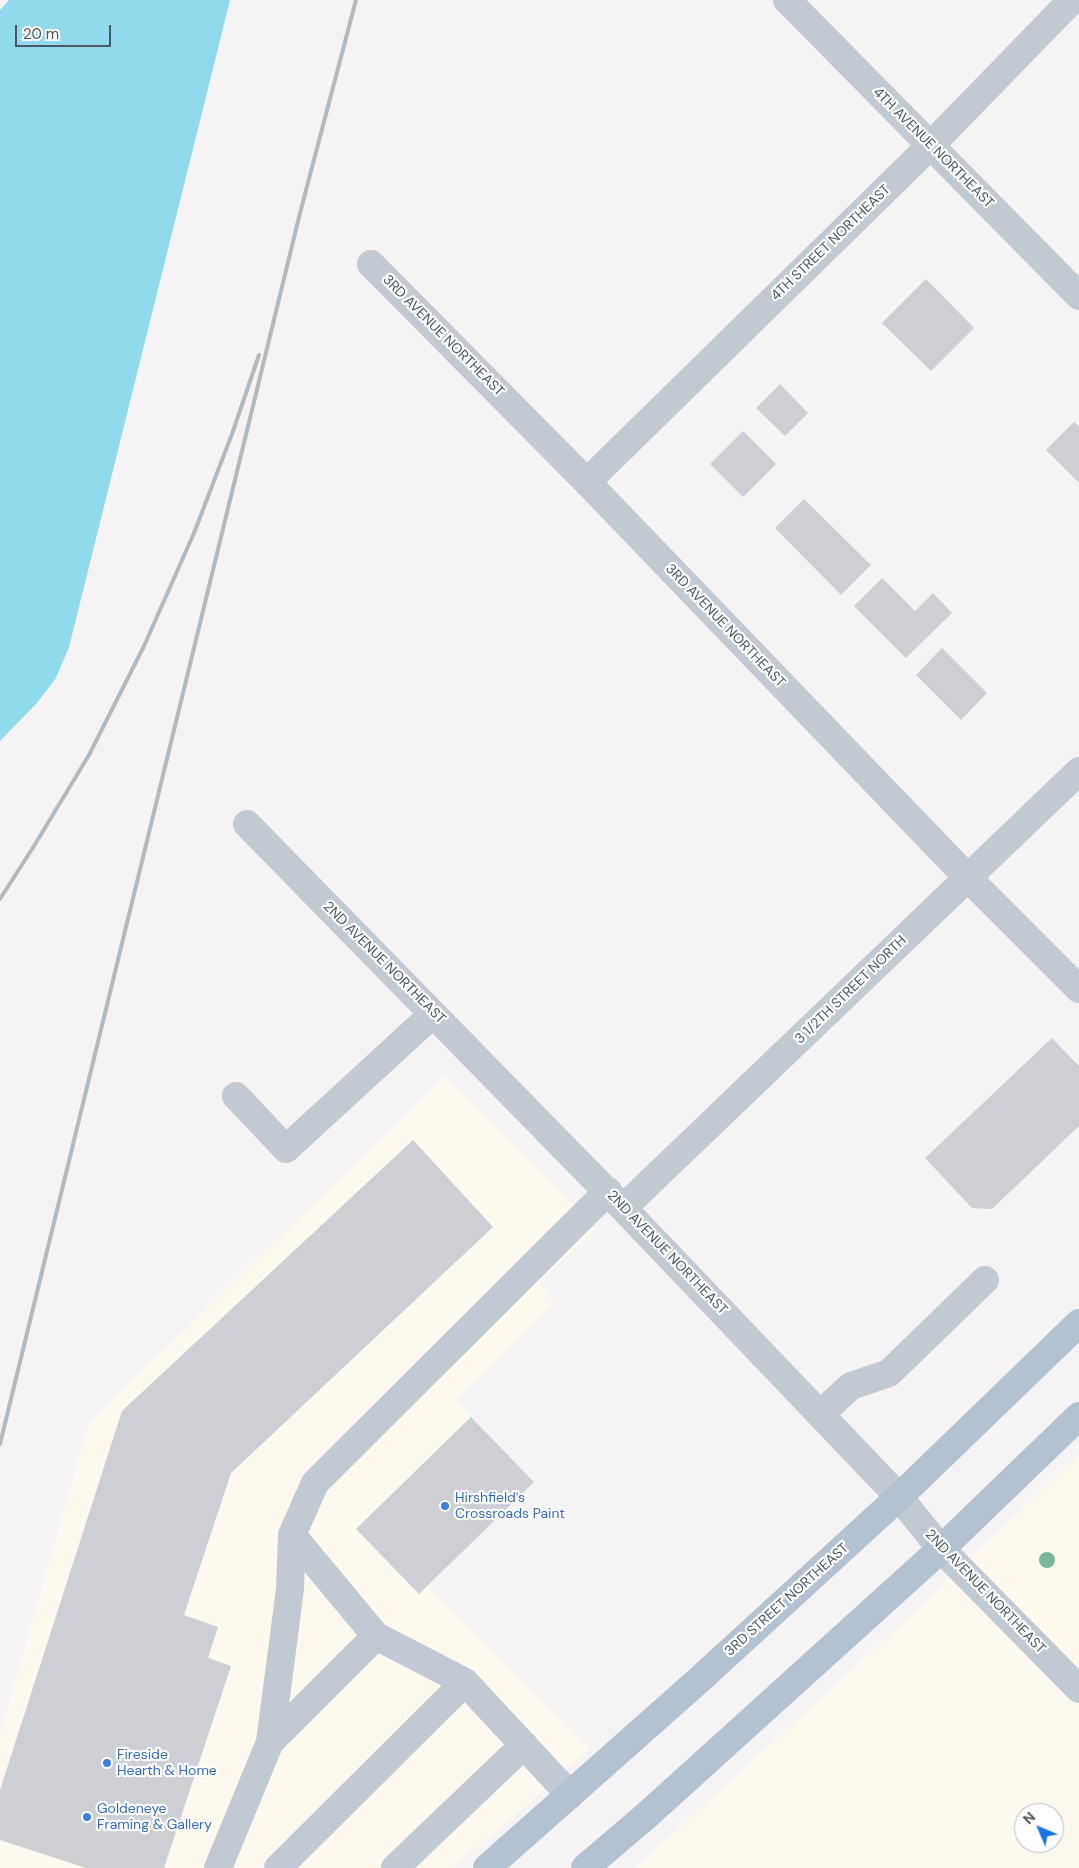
<!DOCTYPE html>
<style>
body{margin:0}
#map{position:relative;width:1079px;height:1868px;overflow:hidden;background:#f5f3f3;font-family:"DM Sans",sans-serif}
canvas{display:block}
.north{position:absolute;left:1014px;top:1803px;width:50px;height:50px;box-sizing:border-box;background:#fff;border:1px solid #b7bbc0;border-radius:50%;rotate:315deg;font-size:14px;font-weight:700;line-height:20px;text-align:center;color:#4a5661}
.north::after{content:'';display:block;margin:auto;width:18px;height:22px;background:#1a73e8;clip-path:polygon(50% 0,100% 100%,50% 72%,0 100%)}
.scale{position:absolute;left:15px;top:25px;width:96px;height:22px;box-sizing:border-box;border:2px solid #4a5661;border-top:0;padding-left:6px;font-size:15px;line-height:18px;white-space:nowrap;color:#4a5661;-webkit-text-stroke:4px #fff;paint-order:stroke}
</style>
<div id="map">
<canvas width="1079" height="1868"></canvas>
<div class="north">N</div>
<div class="scale">20 m</div>
</div>
<script>
const c = document.querySelector('canvas').getContext('2d');
c.lineJoin = 'round';
function fillPath(path, color) {
  c.fillStyle = color;
  c.fill(path, 'evenodd');
}
function shape(rows) {
  const path = new Path2D();
  for (const r of rows) {
    path.moveTo(r[0], r[1]);
    for (let i = 2; i < r.length; i += 2) path.lineTo(r[i], r[i + 1]);
  }
  return path;
}
function trace(path, color, width, dash) {
  c.strokeStyle = color;
  c.lineWidth = width;
  c.lineCap = dash ? 'butt' : 'round';
  c.setLineDash(dash || []);
  c.stroke(path);
}
function label(font, color, halo, rows, align = 'center') {
  c.font = font + ' "DM Sans",sans-serif';
  c.lineWidth = 4.5;
  c.setLineDash([]);
  c.textBaseline = 'middle';
  c.strokeStyle = halo;
  c.fillStyle = color;
  for (const [text, x, y, turn = 0] of rows) {
    c.save();
    c.translate(x, y);
    c.rotate((+turn || 0) * Math.PI / 180);
    c.textAlign = isNaN(turn) ? turn : align;
    if (halo) c.strokeText(text, 0, 0);
    c.fillText(text, 0, 0);
    c.restore();
  }
}
fillPath(shape([
 [445,1076,596,1229,538,1283,555,1303,455,1400,534,1482,427,1586,591,1748,514,1816,452,1868,0,1868,0,1735,89,1423],
 [1079,1454,1079,1868,635,1868,902,1624],
 [1024,1813,1054,1813,1054,1843,1024,1843]
]), '#fdf9ef');
fillPath(shape([
 [9,0,230,0,69,647,56,678,37,703,0,741,0,10]
]), '#90daee');
fillPath(shape([
 [926,279,974,328,931,371,882,323],
 [780,384,808,413,785,436,756,408],
 [1074,422,1079,427,1079,483,1046,450],
 [743,431,776,464,743,497,710,464],
 [804,499,871,565,841,595,775,528],
 [882,578,915,611,933,593,952,613,906,658,854,606],
 [942,648,987,693,961,720,916,675],
 [1052,1038,1079,1066,1079,1126,992,1209,972,1208,925,1158],
 [413,1140,493,1227,231,1473,184,1615,218,1627,208,1658,231,1666,164,1868,86,1868,0,1840,0,1790,122,1411],
 [471,1417,534,1482,419,1594,356,1529]
]), '#cdcfd5');
trace(shape([
 [787,0,1079,296],
 [371,264,587,482,968,878,1079,989],
 [587,482,931,145,1072,0],
 [247,824,623,1208,899,1497,941,1549,1079,1689],
 [236,1096,286,1149,433,1014],
 [623,1208,1079,771],
 [820,1414,851,1386,889,1373,985,1280],
 [292,1535,376,1636,465,1682,570,1795],
 [270,1742,376,1636],
 [218,1868,270,1742,290,1589,292,1535,315,1483,608,1191],
 [278,1868,465,1682],
 [395,1868,524,1745]
]), '#c1cad2', 28);
trace(shape([
 [487,1868,699,1680,899,1497,1079,1323],
 [585,1868,647,1815,941,1549,1079,1416]
]), '#b3c2d1', 28);
trace(shape([
 [0,899,34,846,89,755,144,646,194,533,232,434,259,355],
 [0,1444,300,213,356,0]
]), '#b5b8bd', 4);
c.fillStyle = '#7bb799';
for (const [x, y] of [
 [1047,1560]
]) {
  c.beginPath();
  c.arc(x, y, 8, 0, 2 * Math.PI);
  c.fill();
}
for (const [x, y, r, color] of [
 [445,1506,5,"#3f7fe0"],
 [107,1763,5,"#3f7fe0"],
 [87,1817,5,"#3f7fe0"]
]) {
  const dot = new Path2D();
  dot.arc(x, y, r, 0, 2 * Math.PI);
  c.fillStyle = color;
  c.fill(dot);
  trace(dot, '#fff', 2);
}
label('14px', '#4a5661', '#fff', [
 ["4TH AVENUE NORTHEAST",933,148,45],
 ["4TH STREET NORTHEAST",831,243,-44],
 ["3RD AVENUE NORTHEAST",443,336,45],
 ["3RD AVENUE NORTHEAST",725,626,46],
 ["2ND AVENUE NORTHEAST",384,963,45],
 ["3 1/2TH STREET NORTH",851,990,-44],
 ["2ND AVENUE NORTHEAST",667,1253,46],
 ["2ND AVENUE NORTHEAST",985,1592,46],
 ["3RD STREET NORTHEAST",787,1600,-42]
]);
label('14px', '#366cbe', '#fff', [
 ["Hirshfield's",455,1498],
 ["Crossroads Paint",455,1514],
 ["Fireside",117,1755],
 ["Hearth & Home",117,1771],
 ["Goldeneye",97,1809],
 ["Framing & Gallery",97,1825]
], 'left');
</script>
